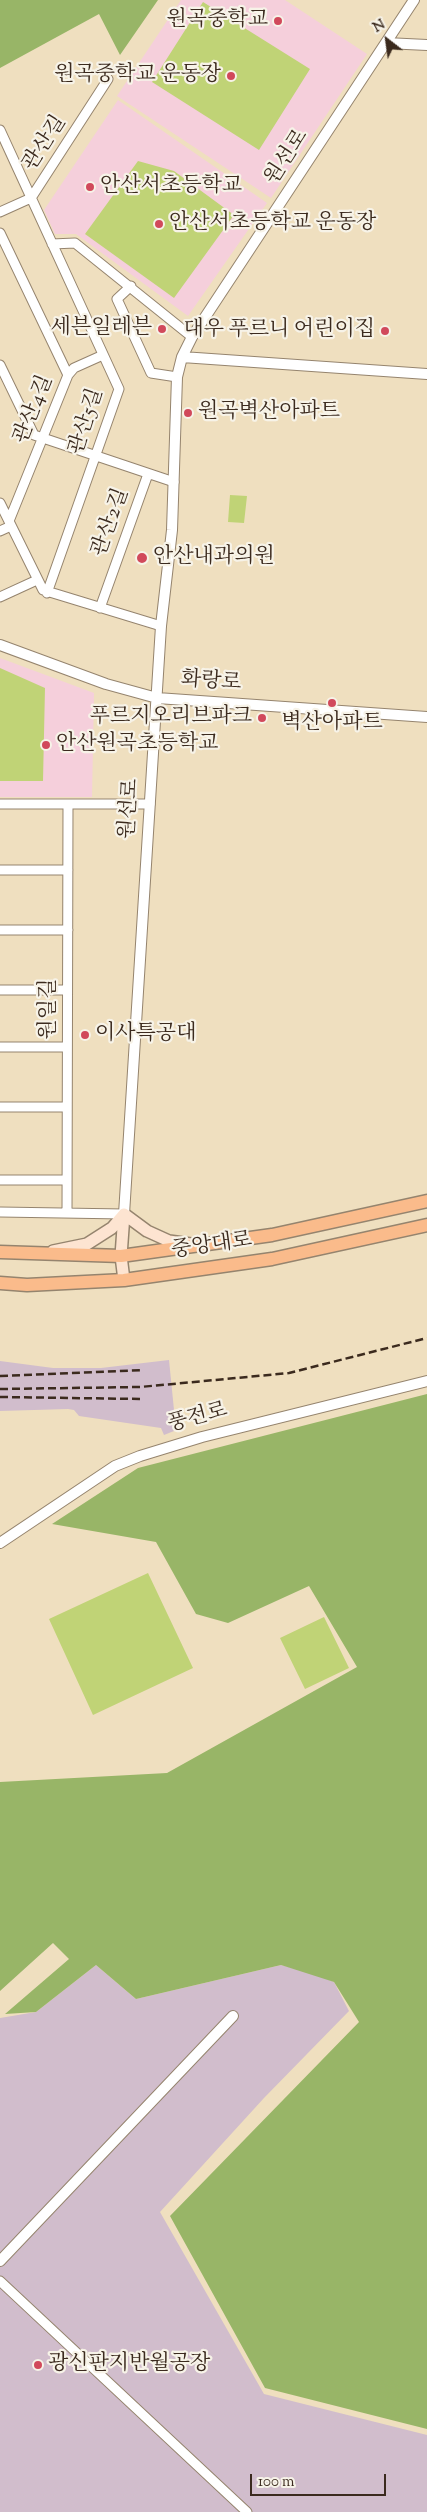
<!DOCTYPE html>
<meta charset="utf-8">
<style>
body{margin:0}
#map{position:relative;width:427px;height:2512px;overflow:hidden;background:#efdfbf;font-family:"Sorts Mill Goudy",serif}
canvas{display:block}
.north{position:absolute;left:362px;top:15px;width:50px;height:50px;-webkit-text-stroke:4px #f7f3e8;paint-order:stroke;rotate:330deg;font-size:14px;font-weight:700;line-height:20px;text-align:center;color:#3b2a1e}
.north::after{content:'';display:block;margin:auto;width:18px;height:22px;background:#3b2a1e;clip-path:polygon(50% 0,100% 100%,50% 72%,0 100%)}
.scale{position:absolute;left:250px;top:2474px;width:136px;height:22px;box-sizing:border-box;border:2px solid #3b2a1e;border-top:0;padding-left:6px;font-size:15px;line-height:18px;white-space:nowrap;color:#3b2a1e;-webkit-text-stroke:4px #f7f3e8;paint-order:stroke}
</style>
<div id="map">
<canvas width="427" height="2512"></canvas>
<div class="north">N</div>
<div class="scale">100 m</div>
</div>
<script>
const c = document.querySelector('canvas').getContext('2d');
c.lineJoin = 'round';
function fillPath(path, color) {
  c.fillStyle = color;
  c.fill(path, 'evenodd');
}
function shape(rows) {
  const path = new Path2D();
  for (const r of rows) {
    path.moveTo(r[0], r[1]);
    for (let i = 2; i < r.length; i += 2) path.lineTo(r[i], r[i + 1]);
  }
  return path;
}
function trace(path, color, width, dash) {
  c.strokeStyle = color;
  c.lineWidth = width;
  c.lineCap = dash ? 'butt' : 'round';
  c.setLineDash(dash || []);
  c.stroke(path);
}
function label(font, color, halo, rows, align = 'center') {
  c.font = font + ' "Sorts Mill Goudy","Noto Serif KR",serif';
  c.lineWidth = 4.5;
  c.setLineDash([]);
  c.textBaseline = 'middle';
  c.strokeStyle = halo;
  c.fillStyle = color;
  for (const [text, x, y, turn = 0] of rows) {
    c.save();
    c.translate(x, y);
    c.rotate((+turn || 0) * Math.PI / 180);
    c.textAlign = isNaN(turn) ? turn : align;
    if (halo) c.strokeText(text, 0, 0);
    c.fillText(text, 0, 0);
    c.restore();
  }
}
fillPath(shape([
 [181,0,285,0,367,54,271,198,117,96],
 [118,100,267,203,188,316,76,234,55,234,44,210],
 [0,658,94,693,92,797,0,797]
]), '#f5cfdb');
fillPath(shape([
 [169,1360,175,1420,179,1429,164,1435,161,1428,79,1416,74,1410,68,1409,0,1411,0,1361,53,1368,101,1368],
 [96,1965,136,1999,281,1965,312,1973,334,1982,349,2011,264,2098,160,2212,264,2394,427,2435,427,2512,0,2512,0,2018,36,2012]
]), '#d1bdcc');
fillPath(shape([
 [203,2,310,69,259,150,152,82],
 [138,161,174,171,234,215,174,298,85,234],
 [230,495,247,496,244,523,228,522],
 [0,668,45,688,43,781,0,781],
 [148,1573,193,1668,93,1715,49,1619],
 [324,1617,349,1668,305,1689,280,1638]
]), '#c0d376');
fillPath(shape([
 [0,0,158,0,120,55,99,14,0,68],
 [427,1394,427,2429,265,2388,170,2216,359,2022,334,1982,281,1965,136,1999,96,1965,36,2012,5,2014,69,1959,53,1943,0,1991,0,1782,167,1773,357,1667,309,1586,228,1623,196,1614,156,1542,52,1524,138,1468]
]), '#98b567');
const minor = shape([
 [0,130,119,389,47,593],
 [0,212,31,198,108,79],
 [0,233,68,375,9,521],
 [52,244,75,243,192,337],
 [131,286,117,299,151,373,177,377],
 [0,365,34,435,174,482],
 [68,375,74,368,103,355],
 [0,503,43,590,161,626],
 [0,531,11,526],
 [0,597,37,580],
 [100,608,148,474],
 [0,804,150,804],
 [0,870,68,870],
 [0,930,68,930],
 [0,990,67,990],
 [0,1047,67,1047],
 [0,1107,67,1107],
 [0,1180,67,1180],
 [0,1212,124,1214],
 [67,1213,68,804],
 [0,2281,247,2512]
]);
const tertiary = shape([
 [386,43,427,45],
 [182,357,427,374],
 [0,645,106,684,157,698,427,717],
 [124,1214,161,626,172,530,177,377,182,357,192,337,414,0],
 [0,1543,115,1466,140,1456,202,1437,427,1381],
 [0,2261,233,2016]
]);
const secondary = shape([
 [124,1214,147,1231,169,1241,191,1244],
 [53,1251,87,1244,112,1228,124,1214],
 [124,1280,121,1256,124,1214]
]);
const primary = shape([
 [0,1252,121,1256,272,1235,427,1201],
 [0,1283,27,1285,124,1280,272,1259,427,1225]
]);
trace(minor, '#95846e', 11);
trace(tertiary, '#95846e', 12);
trace(secondary, '#95846e', 14);
trace(primary, '#95846e', 15);
trace(minor, '#fff', 9);
trace(tertiary, '#fff', 10);
trace(secondary, '#fde4d1', 11);
trace(primary, '#fabb8b', 12);
trace(shape([
 [0,1376,143,1370],
 [0,1389,140,1387,289,1373,427,1338],
 [0,1397,142,1399]
]), '#3b2a1e', 2.5, [8, 4]);
for (const [x, y, r, color] of [
 [278,21,5,"#d1495b"],
 [231,76,5,"#d1495b"],
 [90,187,5,"#d1495b"],
 [159,224,5,"#d1495b"],
 [162,329,5,"#d1495b"],
 [385,331,5,"#d1495b"],
 [188,413,5,"#d1495b"],
 [142,558,6,"#d1495b"],
 [332,703,5,"#d1495b"],
 [262,718,5,"#d1495b"],
 [46,745,5,"#d1495b"],
 [85,1035,5,"#d1495b"],
 [38,2365,5,"#d1495b"]
]) {
  const dot = new Path2D();
  dot.arc(x, y, r, 0, 2 * Math.PI);
  c.fillStyle = color;
  c.fill(dot);
  trace(dot, '#f7f3e8', 2);
}
label('21px', '#3b2a1e', '#f7f3e8', [
 ["원곡중학교",268,21,"right"],
 ["원곡중학교 운동장",221,76,"right"],
 ["안산서초등학교",100,187],
 ["안산서초등학교 운동장",169,224],
 ["세븐일레븐",152,329,"right"],
 ["대우 푸르니 어린이집",375,331,"right"],
 ["원곡벽산아파트",198,413],
 ["안산내과의원",153,558],
 ["푸르지오리브파크",252,718,"right"],
 ["벽산아파트",332,724,"center"],
 ["안산원곡초등학교",56,745],
 ["이사특공대",95,1035],
 ["광신판지반월공장",48,2365]
], 'left');
label('21px', '#3b2a1e', '#f7f3e8', [
 ["관산길",46,144,-57],
 ["원선로",288,158,-57],
 ["관산4길",35,410,-68],
 ["관산5길",88,422,-72],
 ["관산2길",112,523,-70],
 ["화랑로",211,683,4],
 ["원선로",131,809,-86],
 ["원일길",50,1009,-90],
 ["중앙대로",212,1247,-8],
 ["풍전로",198,1419,-15]
]);
</script>
